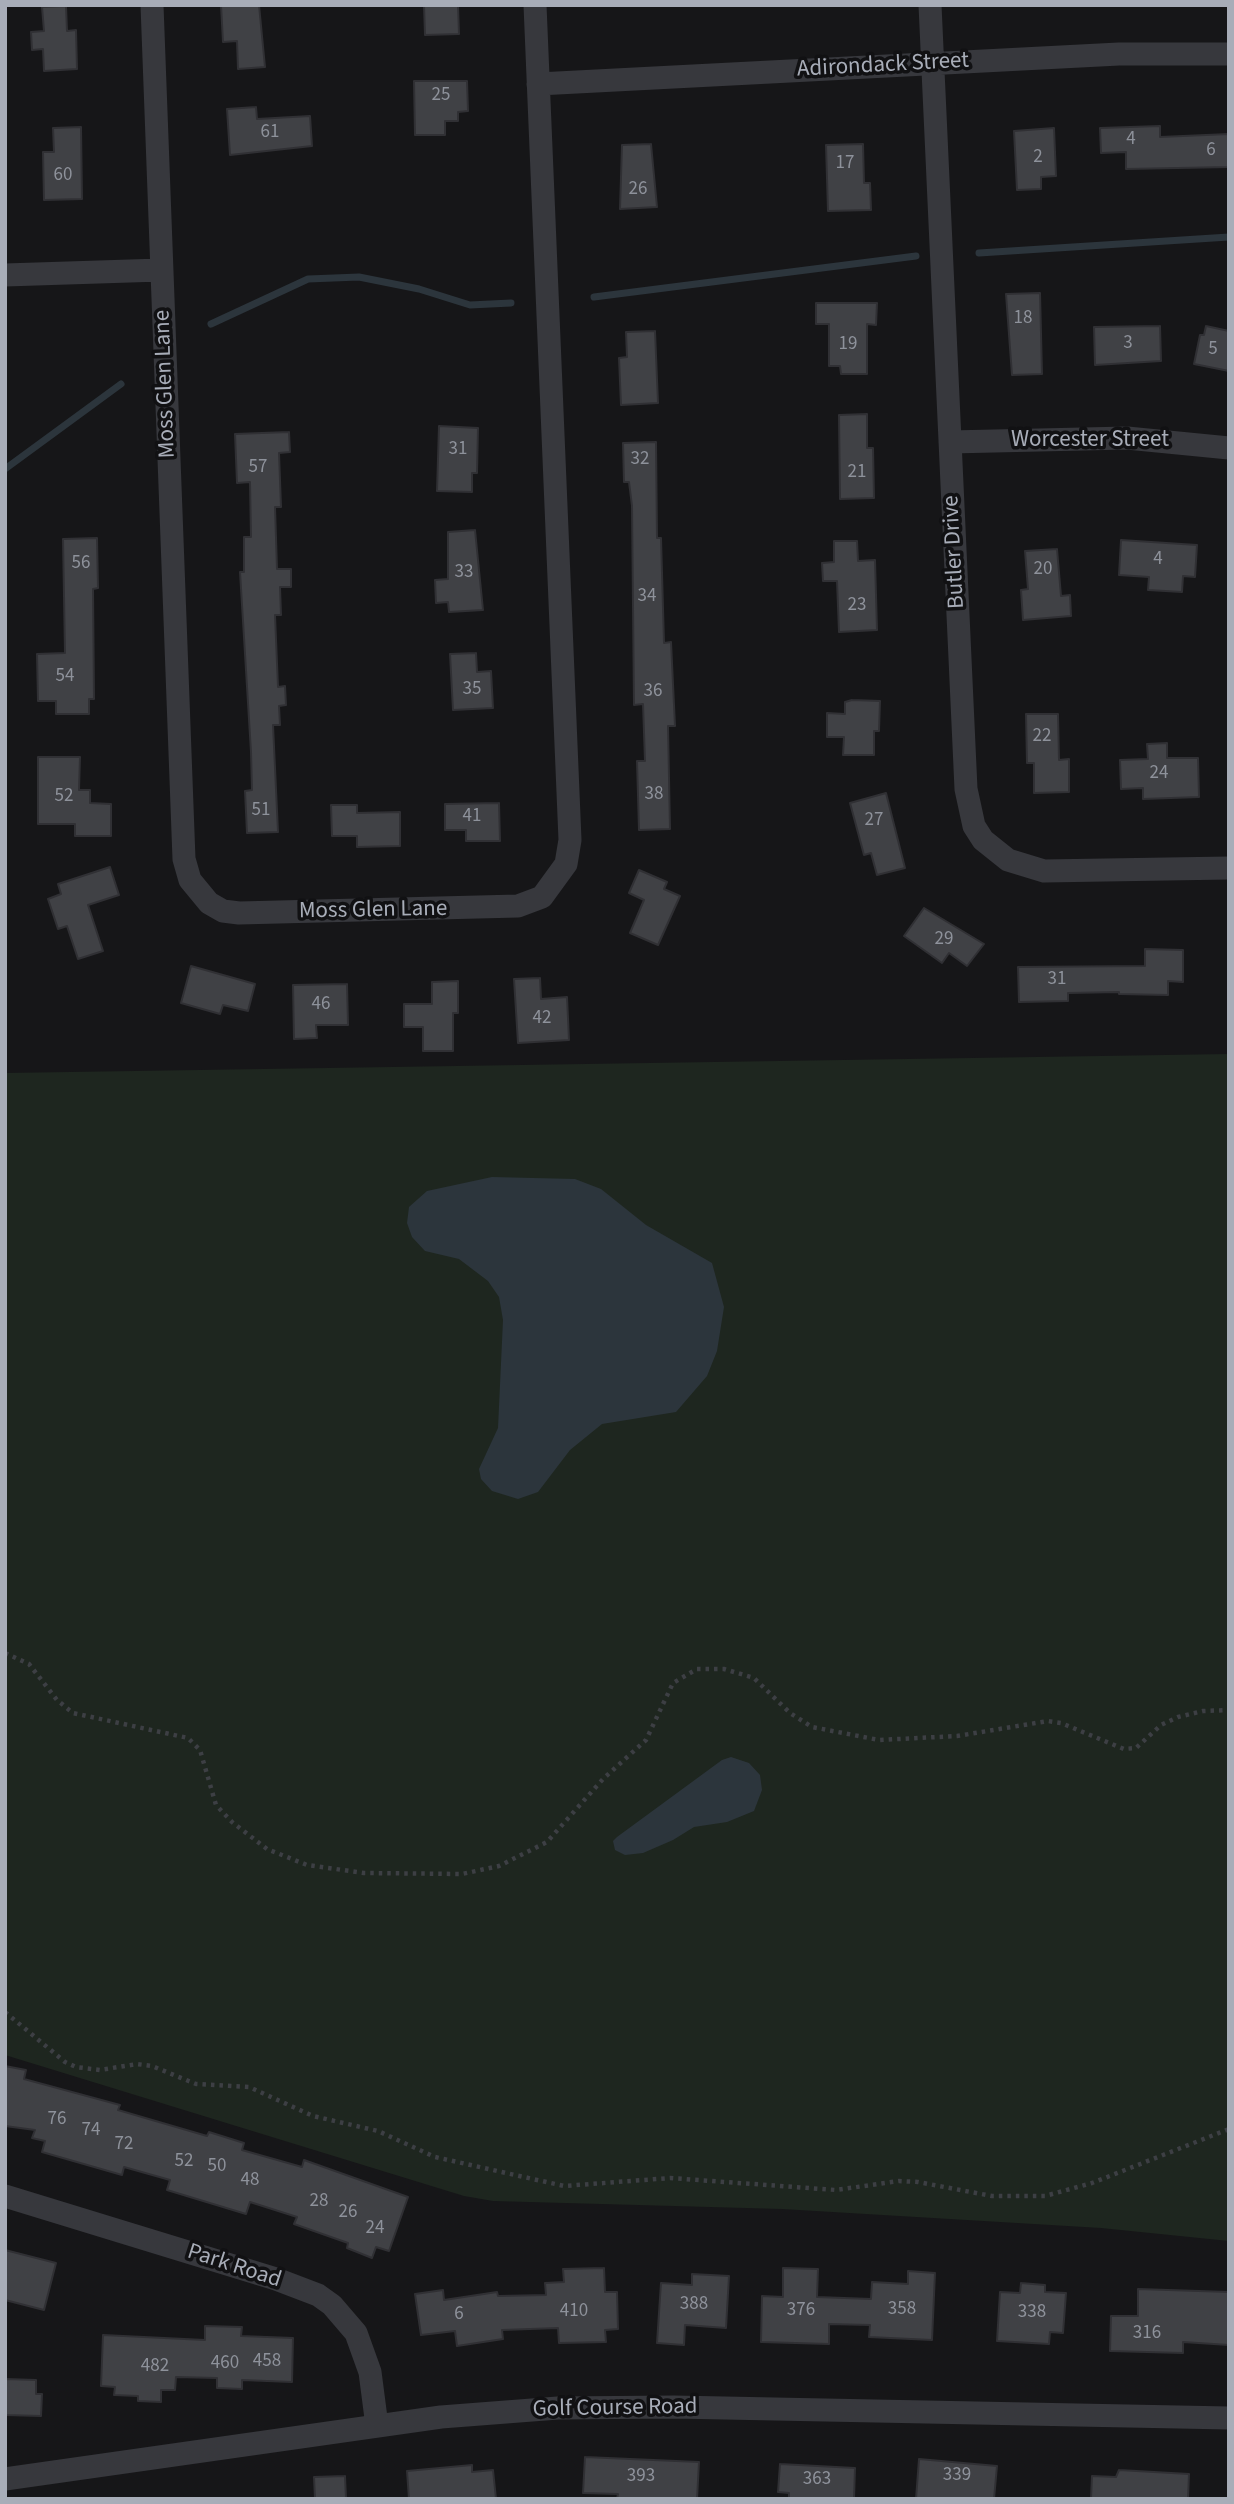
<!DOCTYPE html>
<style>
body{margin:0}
#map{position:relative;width:1234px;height:2504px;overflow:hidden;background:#161618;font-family:"Source Sans 3",sans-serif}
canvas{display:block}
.frame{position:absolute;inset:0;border:7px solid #a8adb8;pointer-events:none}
</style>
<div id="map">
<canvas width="1234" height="2504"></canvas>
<div class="frame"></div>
</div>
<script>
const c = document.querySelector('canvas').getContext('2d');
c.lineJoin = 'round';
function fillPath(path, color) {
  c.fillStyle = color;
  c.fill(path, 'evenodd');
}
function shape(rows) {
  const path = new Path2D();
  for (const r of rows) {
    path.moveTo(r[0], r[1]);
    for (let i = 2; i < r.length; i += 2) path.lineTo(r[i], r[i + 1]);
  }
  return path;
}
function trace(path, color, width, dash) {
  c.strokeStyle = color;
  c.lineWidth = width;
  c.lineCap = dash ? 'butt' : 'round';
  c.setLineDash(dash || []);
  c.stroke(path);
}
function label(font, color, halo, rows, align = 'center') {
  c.font = font + ' "Source Sans 3",sans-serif';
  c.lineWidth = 7;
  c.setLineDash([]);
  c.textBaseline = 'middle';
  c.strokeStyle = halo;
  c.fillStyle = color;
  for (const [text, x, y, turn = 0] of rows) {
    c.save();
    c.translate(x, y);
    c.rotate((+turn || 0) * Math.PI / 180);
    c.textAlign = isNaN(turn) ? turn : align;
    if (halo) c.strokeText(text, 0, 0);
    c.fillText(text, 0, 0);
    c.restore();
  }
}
fillPath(shape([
 [1229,1054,1229,2241,1101,2228,782,2209,493,2201,464,2196,5,2055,5,1073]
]), '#1e261f');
fillPath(shape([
 [492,1177,575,1179,601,1189,646,1225,712,1263,724,1307,717,1351,707,1376,676,1412,602,1424,570,1450,538,1492,518,1499,492,1491,481,1479,479,1469,498,1428,503,1320,499,1297,488,1281,459,1259,425,1251,412,1237,407,1223,409,1207,427,1191],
 [731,1757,749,1763,760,1775,762,1790,754,1811,727,1822,694,1827,673,1840,643,1853,625,1855,615,1850,613,1841,617,1837,722,1760]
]), '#2c353c');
trace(shape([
 [979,253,1229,237],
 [594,297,916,256],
 [211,324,308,279,359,277,419,289,470,305,511,303],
 [5,469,121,384]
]), '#2c353c', 7);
const building = shape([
 [221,5,259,5,265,67,238,69,237,41,223,42,221,5],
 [424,5,458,5,459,34,425,35,424,5],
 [66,6,67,31,76,30,77,69,44,71,43,49,32,50,31,32,44,31,42,7,66,6],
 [414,81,467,81,468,111,458,112,458,121,445,121,445,135,415,135,414,81],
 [256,107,257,119,310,116,312,146,230,155,227,109,256,107],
 [1160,126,1160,137,1229,134,1229,167,1126,169,1126,152,1101,153,1100,128,1160,126],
 [81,127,82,199,44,200,43,152,54,152,53,128,81,127],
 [1054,128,1056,176,1041,177,1041,189,1017,190,1014,131,1054,128],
 [651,144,657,207,620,209,622,145,651,144],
 [863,144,864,183,870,183,871,210,828,211,826,145,863,144],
 [1040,293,1042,374,1012,375,1006,294,1040,293],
 [816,303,877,303,876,325,867,324,867,374,841,374,840,366,829,366,829,324,816,324,816,303],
 [1160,326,1161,361,1095,365,1094,327,1160,326],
 [1206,326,1229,331,1229,371,1194,364,1200,335,1204,335,1206,326],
 [655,331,658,403,621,405,619,358,627,357,626,332,655,331],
 [867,414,867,448,873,448,874,498,840,499,839,415,867,414],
 [439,426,478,428,477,473,472,473,472,492,437,491,439,426],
 [289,432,290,452,279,453,281,507,275,507,277,569,291,569,291,587,280,587,281,615,275,615,278,687,285,686,286,705,279,706,280,725,273,725,278,832,247,833,245,791,252,790,251,752,240,572,244,572,244,537,251,537,250,482,237,483,235,434,289,432],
 [656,442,657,538,661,538,664,643,671,642,675,726,668,726,670,829,639,830,637,761,645,761,643,704,634,705,632,506,629,482,624,482,623,443,656,442],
 [475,530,483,610,449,612,448,602,436,603,435,580,448,579,448,532,475,530],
 [97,538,98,588,93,589,94,699,89,699,89,714,56,714,56,701,38,701,37,654,65,653,63,539,97,538],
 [1121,540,1197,545,1195,577,1183,576,1182,592,1148,590,1149,577,1119,575,1121,540],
 [834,541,857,541,858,561,875,560,877,630,839,632,837,581,823,581,822,563,834,562,834,541],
 [1057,549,1061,596,1070,595,1071,616,1023,620,1021,590,1028,589,1025,551,1057,549],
 [476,653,477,672,491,671,493,708,453,710,450,654,476,653],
 [852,700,880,701,879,731,874,731,874,755,843,755,844,737,827,737,827,713,845,714,845,702,852,700],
 [1026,714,1058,714,1059,760,1069,759,1069,792,1034,793,1034,763,1027,763,1026,714],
 [1167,743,1167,758,1198,758,1199,797,1143,799,1143,788,1121,789,1120,760,1148,759,1147,744,1167,743],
 [38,757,80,757,79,790,90,790,90,803,111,804,111,836,75,836,75,824,38,824,38,757],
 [886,793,905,868,877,875,871,853,864,855,850,803,886,793],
 [499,803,500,841,466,841,466,830,445,830,445,804,499,803],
 [331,805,357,805,357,813,400,812,400,846,357,847,357,836,332,836,331,805],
 [110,867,119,895,88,905,103,951,78,959,67,926,58,929,48,899,61,894,58,884,110,867],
 [639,870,667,882,664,889,680,896,658,945,630,933,644,900,629,893,639,870],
 [924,908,984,944,967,966,949,953,942,963,904,936,924,908],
 [1145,949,1183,950,1183,982,1168,981,1168,995,1119,994,1119,992,1068,993,1068,1001,1019,1002,1018,967,1145,966,1145,949],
 [191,966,255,984,248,1011,223,1005,220,1014,181,1003,191,966],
 [540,978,541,999,567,997,569,1040,518,1043,514,979,540,978],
 [458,981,458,1013,453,1013,453,1051,423,1051,423,1027,404,1027,404,1004,432,1004,432,982,458,981],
 [347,984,348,1025,316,1025,317,1038,294,1039,293,985,347,984],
 [5,2066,26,2070,24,2079,120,2105,118,2110,207,2136,209,2132,244,2143,242,2150,302,2167,304,2160,408,2197,389,2251,376,2247,372,2258,347,2248,348,2243,294,2224,297,2217,250,2202,246,2214,167,2190,170,2180,124,2167,122,2175,42,2152,45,2141,32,2138,35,2130,5,2126,5,2066],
 [5,2250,56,2263,44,2310,5,2300,5,2250],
 [604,2268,605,2292,617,2292,618,2329,605,2330,606,2342,559,2343,558,2328,502,2330,503,2339,457,2346,455,2331,421,2335,415,2294,443,2290,444,2300,497,2292,498,2296,546,2295,545,2283,564,2282,563,2269,604,2268],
 [783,2268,818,2269,817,2297,871,2299,872,2282,908,2284,908,2271,935,2273,932,2340,869,2337,870,2325,829,2324,829,2344,761,2342,762,2296,783,2297,783,2268],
 [692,2274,729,2276,726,2328,685,2325,684,2345,657,2343,661,2283,692,2285,692,2274],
 [1021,2283,1045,2285,1045,2292,1066,2293,1063,2333,1050,2332,1049,2344,997,2341,1000,2292,1020,2293,1021,2283],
 [1138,2289,1229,2292,1229,2345,1183,2342,1183,2353,1110,2351,1111,2316,1138,2316,1138,2289],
 [205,2326,242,2327,241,2336,293,2338,292,2382,242,2380,242,2389,217,2388,217,2378,176,2377,175,2390,161,2390,161,2402,138,2401,138,2396,114,2395,115,2387,101,2386,103,2335,205,2340,205,2326],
 [5,2379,36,2380,36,2394,42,2394,41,2416,5,2415,5,2379],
 [585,2457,699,2462,697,2499,617,2499,618,2494,583,2493,585,2457],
 [919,2459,997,2466,994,2499,916,2499,919,2459],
 [780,2464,855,2468,854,2499,789,2499,789,2493,778,2492,780,2464],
 [472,2465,472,2472,493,2470,496,2499,409,2499,407,2471,472,2465],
 [1119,2470,1189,2474,1188,2499,1091,2499,1092,2476,1116,2477,1119,2470],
 [345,2476,346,2499,315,2499,314,2477,345,2476]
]);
fillPath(building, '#404145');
trace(building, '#303034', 2);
trace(shape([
 [5,1653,29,1664,57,1700,73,1713,188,1738,200,1750,216,1805,232,1822,267,1849,307,1865,364,1873,462,1874,499,1866,547,1842,603,1779,646,1740,673,1683,697,1669,724,1669,754,1678,790,1713,812,1727,879,1740,957,1736,1048,1721,1061,1723,1124,1749,1136,1748,1161,1725,1178,1717,1203,1711,1229,1710],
 [5,2012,65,2062,76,2067,100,2070,137,2064,152,2066,196,2084,249,2087,313,2116,378,2131,435,2157,564,2186,670,2178,836,2190,899,2181,918,2182,992,2196,1045,2196,1092,2183,1229,2129]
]), '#3d3f44', 4.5, [3.5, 5]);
trace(shape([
 [152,5,184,859,190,880,209,903,223,911,239,913,518,906,542,897,566,864,570,840,535,5],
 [930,5,966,789,974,826,983,840,1008,860,1044,871,1229,868],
 [538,84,1119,54,1229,54],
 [5,275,161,270],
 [950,442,1127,438,1229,448],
 [5,2196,276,2279,318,2295,332,2305,356,2333,370,2372,377,2426],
 [5,2479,441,2417,558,2408,674,2407,1229,2418]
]), '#37383d', 23);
label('19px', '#8e929b', null, [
 ["25",441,96],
 ["61",270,133],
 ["4",1131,140],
 ["6",1211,151],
 ["2",1038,158],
 ["17",845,164],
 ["60",63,176],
 ["26",638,190],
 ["18",1023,319],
 ["3",1128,344],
 ["19",848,345],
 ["5",1213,350],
 ["31",458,450],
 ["32",640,460],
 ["57",258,468],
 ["21",857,473],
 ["4",1158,560],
 ["56",81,564],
 ["20",1043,570],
 ["33",464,573],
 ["34",647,597],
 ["23",857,606],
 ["54",65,677],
 ["35",472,690],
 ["36",653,692],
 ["22",1042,737],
 ["24",1159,774],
 ["38",654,795],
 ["52",64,797],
 ["51",261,811],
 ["41",472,817],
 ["27",874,821],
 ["29",944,940],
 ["31",1057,980],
 ["46",321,1005],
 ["42",542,1019],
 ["76",57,2120],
 ["74",91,2131],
 ["72",124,2145],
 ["52",184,2162],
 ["50",217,2167],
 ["48",250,2181],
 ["28",319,2202],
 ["26",348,2213],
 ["24",375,2229],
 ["388",694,2305],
 ["358",902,2310],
 ["376",801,2311],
 ["410",574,2312],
 ["338",1032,2313],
 ["6",459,2315],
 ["316",1147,2334],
 ["458",267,2362],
 ["460",225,2364],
 ["482",155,2367],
 ["339",957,2476],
 ["393",641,2477],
 ["363",817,2480]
]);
label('23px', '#a8adb8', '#111113', [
 ["Adirondack Street",883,66,-3],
 ["Moss Glen Lane",166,384,-92],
 ["Worcester Street",1090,441],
 ["Butler Drive",955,552,-93],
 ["Moss Glen Lane",373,911,-1],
 ["Park Road",234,2267,18],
 ["Golf Course Road",615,2409,-1]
]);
</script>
